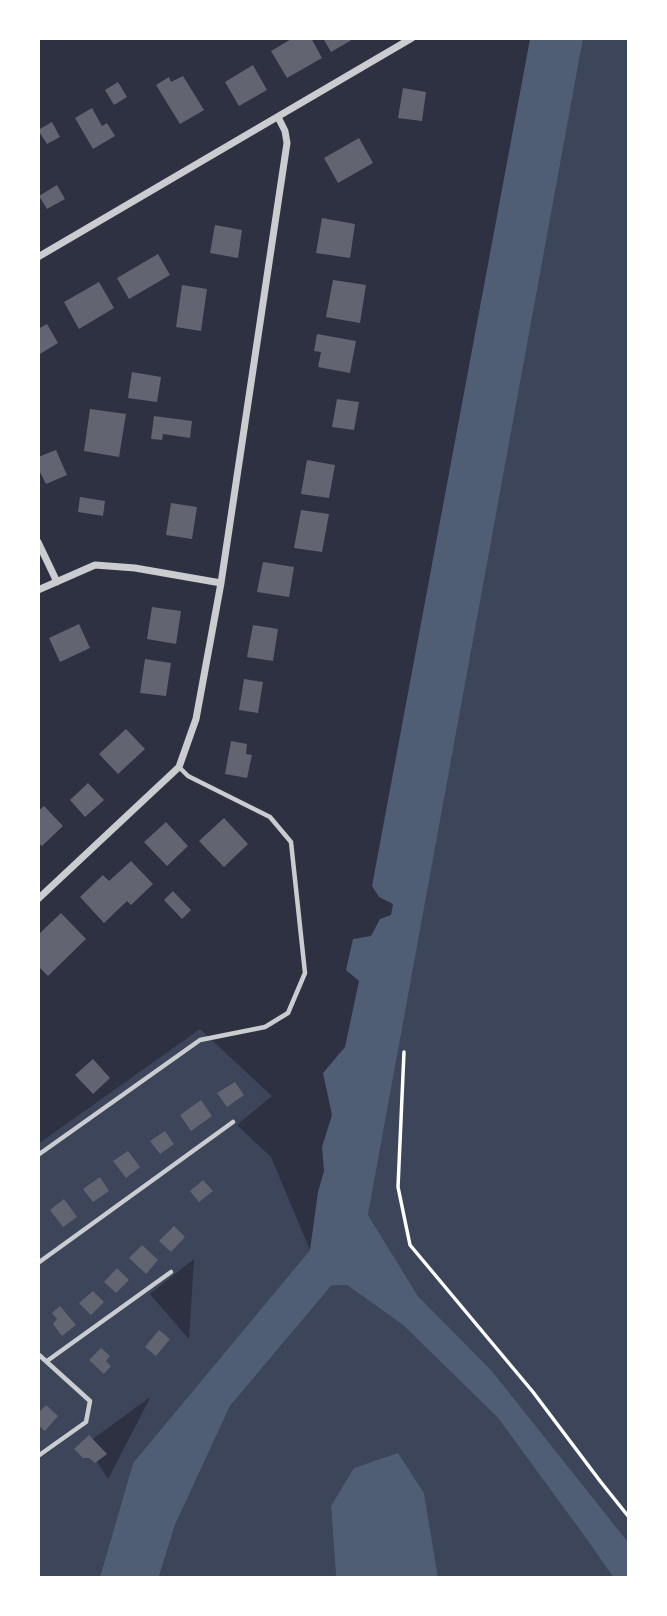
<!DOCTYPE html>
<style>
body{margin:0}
#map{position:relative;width:667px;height:1616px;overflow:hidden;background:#2d3142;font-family:Arial,sans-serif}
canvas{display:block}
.frame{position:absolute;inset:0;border:40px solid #fff;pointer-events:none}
</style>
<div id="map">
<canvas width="667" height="1616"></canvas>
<div class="frame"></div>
</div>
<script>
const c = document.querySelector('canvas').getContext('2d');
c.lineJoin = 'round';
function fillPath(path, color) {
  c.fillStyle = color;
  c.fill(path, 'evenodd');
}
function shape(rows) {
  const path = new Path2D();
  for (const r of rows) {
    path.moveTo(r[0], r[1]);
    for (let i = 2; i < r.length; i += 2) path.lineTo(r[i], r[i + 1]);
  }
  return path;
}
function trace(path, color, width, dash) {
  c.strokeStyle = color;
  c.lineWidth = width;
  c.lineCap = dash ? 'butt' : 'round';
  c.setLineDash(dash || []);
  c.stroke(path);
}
fillPath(shape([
 [583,39,628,39,628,1542,492,1371,418,1296,368,1215],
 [200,1029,272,1096,237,1125,271,1157,310,1250,133,1463,100,1577,39,1577,38,1144],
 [194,1259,189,1338,188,1338,150,1294],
 [149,1398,150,1398,108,1479,86,1444],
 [339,1285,347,1285,403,1325,498,1418,588,1541,613,1577,438,1577,424,1493,331,1506,336,1577,159,1578,175,1525,230,1406,331,1286]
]), '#3c4559');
fillPath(shape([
 [530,39,583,39,368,1215,418,1296,492,1371,628,1542,628,1577,613,1577,588,1541,498,1418,403,1325,347,1285,339,1285,331,1286,230,1406,175,1525,159,1577,100,1577,133,1463,310,1250,318,1192,324,1171,322,1147,332,1115,323,1073,345,1047,359,981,346,970,353,939,371,936,380,919,391,915,393,904,379,897,372,886],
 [398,1453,424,1493,438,1577,336,1577,331,1506,354,1468]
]), '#4f5d75');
fillPath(shape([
 [293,38,311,38,322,58,287,78,271,51],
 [323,38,355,38,331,52],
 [253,65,267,90,239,106,225,82],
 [183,76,204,110,180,124,156,85,169,77,171,82],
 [118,82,127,97,114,105,105,90],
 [403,88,426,92,422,121,398,118],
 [92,108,102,126,107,123,115,136,93,149,75,118],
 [52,122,60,137,47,144,38,130],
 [359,138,373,163,338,183,324,158],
 [57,185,65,199,47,209,39,196],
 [322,218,355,224,350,258,316,253],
 [215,225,242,230,238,258,210,253],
 [158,254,170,275,129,299,117,278],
 [333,280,366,285,360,323,326,317],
 [99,282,114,308,79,329,64,302],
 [182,285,207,289,201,331,176,327],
 [47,324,58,343,38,355,38,329],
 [317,334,356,341,350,373,318,367,321,352,314,351],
 [132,372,161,377,157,402,128,398],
 [337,399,359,402,354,430,332,427],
 [90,409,126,414,119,457,84,451],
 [154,416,192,421,190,438,163,434,162,440,151,439],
 [56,450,67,475,46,484,38,468,38,457],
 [307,460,335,465,329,498,301,494],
 [80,497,105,501,103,516,78,512],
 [171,503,197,507,192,539,166,535],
 [301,510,329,514,322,552,294,548],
 [263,562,294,567,289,597,257,592],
 [152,607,181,611,176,644,147,639],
 [79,624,90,648,60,662,49,638],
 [253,625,278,629,273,661,247,657],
 [145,659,171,663,166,696,140,693],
 [244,679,263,682,258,713,239,710],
 [126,729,145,749,118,774,99,754],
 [231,741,247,744,246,754,252,755,247,778,225,774],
 [88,783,104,800,85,817,70,800],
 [44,806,63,826,42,846,38,843,38,811],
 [224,818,248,844,224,867,199,841],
 [166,822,188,846,167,866,144,842],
 [131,861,153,884,131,905,127,901,104,923,80,897,103,875,109,881],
 [173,891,191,910,182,919,164,900],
 [61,913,86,939,48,976,38,966,38,935],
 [93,1059,110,1078,93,1094,75,1075],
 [235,1082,244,1095,227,1107,217,1093],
 [201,1100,212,1116,191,1131,180,1115],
 [165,1131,174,1144,160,1154,150,1141],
 [128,1151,140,1167,126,1178,113,1161],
 [100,1177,109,1191,93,1202,83,1189],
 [203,1180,213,1191,199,1202,190,1191],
 [64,1199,77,1217,63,1227,50,1210],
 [174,1226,185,1237,171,1252,159,1241],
 [142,1245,158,1260,146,1274,129,1258],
 [117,1268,129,1280,116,1293,104,1282],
 [93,1291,104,1302,91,1315,79,1303],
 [60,1306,76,1325,62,1336,53,1324,57,1319,52,1313],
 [159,1330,170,1339,156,1356,145,1347],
 [101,1348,110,1356,106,1361,111,1366,104,1374,89,1360],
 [46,1405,58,1416,45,1431,38,1425,38,1413],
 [89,1435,107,1454,95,1463,89,1458,83,1458,74,1449]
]), '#626471');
trace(shape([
 [404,1052,398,1187,410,1245,533,1392,600,1481,628,1516]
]), '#fff', 3.5);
trace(shape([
 [38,1155,200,1040,265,1027,288,1013,305,973,291,842,270,817,188,776,179,767],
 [38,1263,233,1122],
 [38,1354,90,1401,86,1422,38,1456],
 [47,1361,171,1272]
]), '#caccd0', 4.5);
trace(shape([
 [38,257,412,38],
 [38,542,57,582],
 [38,590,95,565,135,568,221,583],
 [38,899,179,767,196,719,221,583,287,143,285,131,278,117]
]), '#caccd0', 7);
</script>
